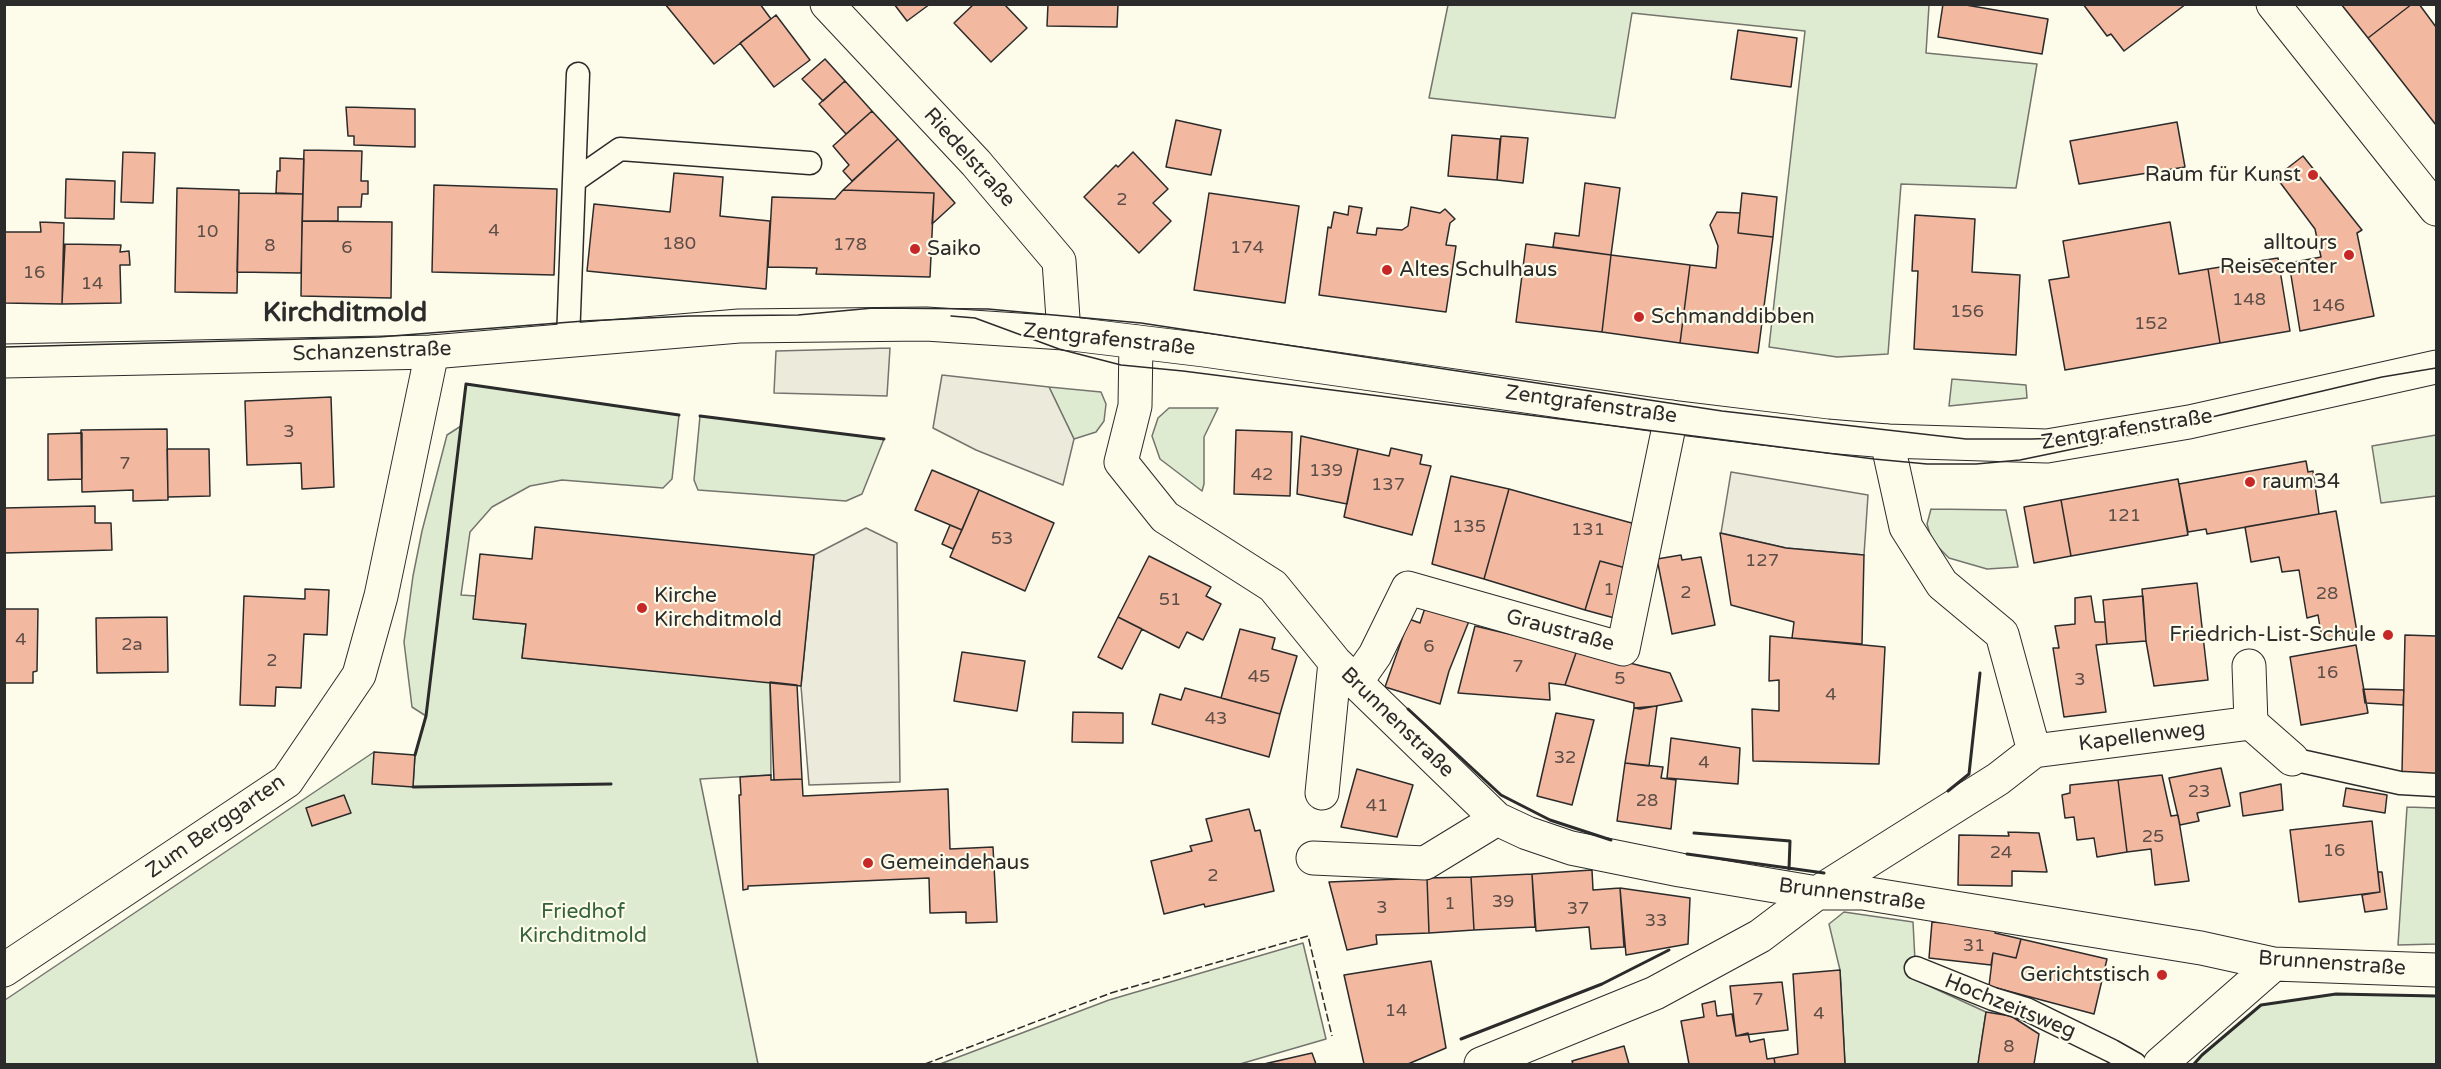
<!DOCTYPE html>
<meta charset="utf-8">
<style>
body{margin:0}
#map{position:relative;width:2441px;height:1069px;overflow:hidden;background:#fdfbea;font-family:"Varela Round",sans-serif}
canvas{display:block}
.frame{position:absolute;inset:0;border:6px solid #2b2b2b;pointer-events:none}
</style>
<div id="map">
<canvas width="2441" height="1069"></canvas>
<div class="frame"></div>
</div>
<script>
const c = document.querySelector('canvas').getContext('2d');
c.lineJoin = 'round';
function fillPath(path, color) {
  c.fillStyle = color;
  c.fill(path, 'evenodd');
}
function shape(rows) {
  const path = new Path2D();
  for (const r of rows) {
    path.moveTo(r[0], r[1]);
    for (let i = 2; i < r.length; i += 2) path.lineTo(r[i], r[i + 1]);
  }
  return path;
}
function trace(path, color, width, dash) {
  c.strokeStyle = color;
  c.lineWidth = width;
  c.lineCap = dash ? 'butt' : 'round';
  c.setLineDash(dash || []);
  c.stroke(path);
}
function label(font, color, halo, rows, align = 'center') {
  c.font = font + ' "Varela Round",sans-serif';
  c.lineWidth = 4.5;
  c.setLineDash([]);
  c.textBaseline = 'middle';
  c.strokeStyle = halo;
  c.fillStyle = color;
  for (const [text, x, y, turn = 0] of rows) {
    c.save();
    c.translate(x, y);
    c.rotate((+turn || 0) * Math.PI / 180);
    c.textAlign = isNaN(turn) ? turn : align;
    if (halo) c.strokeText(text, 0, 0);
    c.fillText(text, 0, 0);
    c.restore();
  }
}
const green = shape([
 [1448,5,1929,5,1926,53,2037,64,2016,188,1901,184,1888,354,1837,357,1769,347,1805,31,1632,13,1615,118,1429,98,1448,5],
 [1952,379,2026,385,2027,398,1949,406,1952,379],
 [466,384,679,415,672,479,663,488,562,480,530,486,492,507,470,532,461,595,476,596,474,619,526,624,522,658,770,682,771,775,700,779,758,1064,5,1064,5,1000,374,752,413,786,415,755,426,716,412,707,404,642,413,576,422,531,447,435,461,426,466,384],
 [1049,387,1101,392,1106,404,1104,421,1096,432,1074,439,1049,387],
 [1169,408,1218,408,1204,437,1204,484,1202,491,1160,459,1152,436,1158,418,1169,408],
 [700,416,884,439,862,494,846,501,698,490,694,480,700,416],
 [2436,435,2436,496,2381,503,2372,446,2436,435],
 [1931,509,2006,510,2018,567,1987,569,1949,558,1932,541,1927,524,1931,509],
 [2407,807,2436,808,2436,944,2398,945,2407,807],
 [1844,912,1913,922,1916,980,1986,1012,1978,1064,1845,1064,1840,970,1829,924,1844,912],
 [1303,943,1326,1039,1240,1064,940,1064,1109,1000,1303,943],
 [2336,994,2436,996,2436,1064,2194,1064,2202,1055,2261,1005,2336,994]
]);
fillPath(green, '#deebd1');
trace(green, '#74746e', 1.5);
const parking = shape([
 [890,348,887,396,774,393,776,351,890,348],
 [942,375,1049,387,1074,439,1063,485,976,450,933,428,942,375],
 [1731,472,1868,495,1864,555,1786,548,1721,533,1731,472],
 [866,528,897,543,900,782,809,785,801,686,814,555,866,528]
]);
fillPath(parking, '#eceadb');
trace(parking, '#74746e', 1.5);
const building = shape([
 [665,4,760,4,771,19,714,64,665,4],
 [894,4,930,4,907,21,894,4],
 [974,4,1004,4,1027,28,991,62,954,23,974,4],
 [1048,4,1118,4,1117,27,1047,26,1048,4],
 [1943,4,1960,4,2048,19,2042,54,1938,37,1943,4],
 [2083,4,2186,4,2124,51,2111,34,2107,36,2083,4],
 [2341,4,2412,4,2368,38,2341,4],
 [2412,4,2419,4,2436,27,2436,125,2368,38,2412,4],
 [776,15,810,60,774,87,740,43,776,15],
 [1738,30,1797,38,1791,87,1731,79,1738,30],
 [825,59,845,81,823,101,802,79,825,59],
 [845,81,872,111,846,134,819,104,845,81],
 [346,107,415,109,415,147,354,145,354,136,348,136,346,107],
 [872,111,898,139,852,181,843,171,849,165,833,146,872,111],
 [1176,120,1221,130,1211,175,1166,167,1176,120],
 [2177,122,2185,167,2079,184,2070,141,2177,122],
 [1452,135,1500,139,1497,180,1448,176,1452,135],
 [1501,136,1528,138,1523,183,1497,180,1501,136],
 [898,139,955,203,932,224,934,193,843,190,898,139],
 [304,150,362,151,361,181,368,181,368,194,362,194,361,207,338,207,338,221,302,221,304,150],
 [123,152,155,153,153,203,121,202,123,152],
 [1133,152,1168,189,1153,203,1171,221,1139,253,1084,197,1116,165,1118,167,1133,152],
 [2303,156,2362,230,2357,233,2374,316,2300,331,2289,263,2321,257,2315,229,2276,177,2303,156],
 [280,158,304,159,303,194,276,193,277,171,280,171,280,158],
 [674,173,723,177,720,216,770,221,766,289,587,271,594,204,670,212,674,173],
 [66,179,115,181,114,219,65,218,66,179],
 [1585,183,1620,188,1611,255,1553,247,1555,233,1579,236,1585,183],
 [434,185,557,189,554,275,432,272,434,185],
 [177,188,239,190,237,293,175,292,177,188],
 [843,190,934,193,930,277,816,274,817,268,768,267,772,197,835,199,843,190],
 [239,193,303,194,301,273,237,272,239,193],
 [1209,193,1299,206,1285,303,1194,290,1209,193],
 [1742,193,1777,197,1773,237,1738,233,1742,193],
 [1349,206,1362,208,1357,233,1376,235,1377,228,1402,230,1408,226,1411,207,1440,213,1445,209,1455,219,1450,223,1446,245,1456,246,1446,312,1319,295,1328,227,1331,228,1334,212,1348,215,1349,206],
 [1717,212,1740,213,1738,233,1773,237,1758,353,1680,343,1690,265,1716,268,1718,246,1710,225,1717,212],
 [1915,215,1975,219,1972,272,2020,275,2016,355,1914,349,1918,271,1912,271,1915,215],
 [302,221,392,222,391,298,301,296,302,221],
 [40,222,64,223,62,304,4,303,4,232,41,232,40,222],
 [2170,222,2179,274,2208,269,2220,343,2065,370,2049,280,2069,277,2063,241,2170,222],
 [65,244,121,245,120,252,129,251,130,265,120,265,121,303,62,304,65,244],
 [1526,244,1611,255,1602,332,1516,322,1526,244],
 [1611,255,1690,265,1680,343,1602,332,1611,255],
 [2278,258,2290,331,2220,343,2208,269,2278,258],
 [331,397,334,487,302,489,301,463,247,465,245,401,331,397],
 [167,429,168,500,133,501,133,490,82,492,81,430,167,429],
 [1236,430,1292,432,1290,496,1234,494,1236,430],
 [82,433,82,479,48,480,48,434,82,433],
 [1301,436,1358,449,1347,504,1297,494,1301,436],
 [1391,448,1422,455,1420,464,1431,466,1412,535,1344,517,1358,449,1389,456,1391,448],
 [167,449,209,449,210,496,168,497,167,449],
 [2306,461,2308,472,2313,471,2319,514,2207,534,2206,529,2188,532,2179,484,2306,461],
 [932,470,979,490,962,530,915,510,932,470],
 [1451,476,1509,489,1484,579,1432,564,1451,476],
 [2178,479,2188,535,2071,556,2061,500,2178,479],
 [1509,489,1646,527,1633,570,1600,561,1585,610,1484,579,1509,489],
 [979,490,1054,523,1025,591,950,557,979,490],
 [2061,500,2071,556,2034,563,2024,507,2061,500],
 [95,506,95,523,111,523,112,550,4,553,4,508,95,506],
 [2336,511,2357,632,2322,639,2318,615,2307,618,2299,570,2282,572,2279,557,2251,562,2245,527,2336,511],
 [950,525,962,530,953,549,942,544,950,525],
 [535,527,814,555,801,686,522,658,526,624,473,619,480,554,532,559,535,527],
 [1720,533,1786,548,1864,555,1862,644,1792,638,1794,622,1731,605,1720,533],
 [1681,555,1682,560,1701,557,1715,625,1672,634,1657,559,1681,555],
 [1149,556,1211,587,1206,596,1221,604,1203,640,1187,632,1179,648,1118,617,1149,556],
 [1600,561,1633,570,1618,619,1585,610,1600,561],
 [2197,583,2208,680,2154,686,2146,641,2142,589,2197,583],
 [305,589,329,590,327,635,304,634,301,688,276,687,275,706,240,705,244,596,305,599,305,589],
 [2091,596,2095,622,2105,622,2107,644,2096,645,2106,712,2064,717,2053,648,2059,648,2055,626,2075,624,2075,598,2091,596],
 [2143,596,2146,641,2107,644,2103,600,2143,596],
 [1426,605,1469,621,1449,671,1440,704,1385,687,1409,619,1420,623,1426,605],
 [4,609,38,609,37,671,33,672,33,683,4,683,4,609],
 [167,617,168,672,97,673,96,618,167,617],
 [1118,617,1142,629,1122,669,1098,657,1118,617],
 [1475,626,1577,650,1565,685,1549,683,1550,700,1458,693,1475,626],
 [1240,629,1275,638,1272,649,1297,656,1280,714,1221,698,1240,629],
 [2405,635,2436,636,2436,775,2402,772,2405,635],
 [1770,636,1885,647,1879,764,1753,761,1752,709,1779,711,1779,680,1769,681,1770,636],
 [2356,645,2368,713,2301,725,2290,657,2356,645],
 [1577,650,1670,673,1682,701,1640,709,1634,708,1634,703,1565,685,1577,650],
 [962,652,1025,661,1017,711,954,701,962,652],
 [770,682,797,685,802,779,774,780,770,682],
 [1185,688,1280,714,1269,757,1152,724,1160,694,1181,700,1185,688],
 [2363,689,2404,690,2403,705,2365,703,2363,689],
 [1657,706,1649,766,1625,763,1634,708,1657,706],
 [1073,712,1123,713,1123,743,1072,742,1073,712],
 [1556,713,1594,720,1572,805,1537,796,1556,713],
 [1671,738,1740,748,1738,784,1667,778,1671,738],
 [374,752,415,755,413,787,372,784,374,752],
 [1625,763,1663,767,1661,778,1676,780,1671,829,1617,821,1625,763],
 [2221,768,2230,806,2197,813,2199,821,2180,825,2169,778,2221,768],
 [1357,769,1413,785,1397,837,1341,827,1357,769],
 [771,775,771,780,802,779,803,796,948,789,950,849,993,847,997,922,966,923,966,912,930,913,929,878,748,886,748,889,743,890,739,795,741,795,740,777,771,775],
 [2162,775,2171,816,2178,815,2189,881,2155,885,2151,849,2127,852,2118,780,2162,775],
 [2118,780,2127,852,2097,857,2094,838,2077,840,2074,817,2065,818,2062,795,2070,793,2070,785,2118,780],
 [2281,784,2283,810,2243,816,2240,793,2281,784],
 [2346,788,2387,795,2385,813,2343,806,2346,788],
 [344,795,351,813,312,826,306,808,344,795],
 [1249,809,1255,831,1260,830,1274,891,1205,907,1204,904,1164,914,1151,861,1192,851,1190,846,1212,841,1206,819,1249,809],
 [2372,821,2380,892,2299,902,2290,830,2372,821],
 [2008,832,2039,833,2047,872,2012,871,2012,886,1958,885,1959,835,2009,836,2008,832],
 [1592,870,1593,890,1620,888,1624,947,1591,949,1589,927,1536,931,1532,874,1592,870],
 [2378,872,2382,872,2387,909,2365,912,2362,895,2380,892,2378,872],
 [1532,874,1535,927,1474,930,1471,877,1532,874],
 [1471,877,1474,930,1429,933,1427,878,1471,877],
 [1427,878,1429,933,1376,935,1377,944,1347,950,1329,882,1427,878],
 [1620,888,1690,898,1688,944,1626,955,1620,888],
 [1932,922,1996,927,1995,933,2021,939,2016,958,1993,953,1991,965,1929,958,1932,922],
 [2021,939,2107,959,2094,1014,1989,986,1993,953,2016,958,2021,939],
 [1431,961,1446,1048,1408,1064,1364,1064,1344,975,1431,961],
 [1840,970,1845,1064,1775,1064,1774,1058,1798,1054,1793,974,1840,970],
 [1782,982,1788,1030,1736,1036,1730,986,1782,982],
 [1715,1001,1717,1016,1732,1014,1736,1036,1748,1033,1750,1042,1764,1039,1767,1059,1774,1058,1775,1064,1689,1064,1681,1021,1704,1017,1702,1004,1715,1001],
 [1986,1012,2011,1016,2039,1034,2034,1064,1978,1064,1986,1012],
 [1624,1046,1629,1064,1573,1064,1572,1061,1624,1046],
 [1312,1053,1316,1064,1264,1064,1312,1053]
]);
fillPath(building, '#f2b8a0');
trace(building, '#2b2b2b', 1.5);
const service = shape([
 [574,181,620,149,810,163],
 [568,340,578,74],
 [2292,759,2400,783,2436,785],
 [1916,968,1993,999,2026,1009,2112,1051,2135,1064]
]);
const minor = shape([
 [827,4,976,163,1059,261,1064,333],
 [1136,342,1135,406,1121,462,1165,517,1273,586,1335,662,1497,819,1527,833,1571,848,1680,870,1817,893,1863,893,2201,948,2274,964,2436,970],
 [1887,441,1906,527,1942,584,2002,634,2034,751],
 [2249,666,2251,723,2292,759],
 [1356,682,1375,655,1408,588,1623,649,1671,417],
 [2034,751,2251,723],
 [1322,793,1335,662],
 [1313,858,1425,863,1497,819],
 [4,970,287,781,359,675,381,596,432,352],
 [1481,1064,1655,993,1760,936,1817,893,1998,779,2034,751],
 [2160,1064,2274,964]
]);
const tertiary = shape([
 [2273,4,2436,209],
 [4,361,432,352,739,326,926,324,1064,333,1204,350,1671,417,1827,436,1887,441,2047,446,2189,422,2436,367]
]);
trace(service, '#2b2b2b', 25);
trace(minor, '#2b2b2b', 35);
trace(tertiary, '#2b2b2b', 35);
trace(service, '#fdfbea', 22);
trace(minor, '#fdfbea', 33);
trace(tertiary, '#fdfbea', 33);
trace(shape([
 [951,316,975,318,1059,349,1121,365,1183,371,1874,459,1927,464,1976,464,2020,460,2102,443],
 [4,347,379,337,584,321,689,316,798,315,873,308,988,309,1141,323,1722,411,1966,439,2032,439,2138,435],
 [2131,436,2382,377,2436,368]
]), '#2b2b2b', 1.5);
trace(shape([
 [925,1064,1111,993,1308,936,1332,1036]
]), '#2b2b2b', 1.5, [8, 3]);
trace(shape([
 [700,416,884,439],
 [1408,709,1501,795,1550,820,1611,840],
 [415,755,426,716,466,384,679,415],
 [413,787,611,784],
 [1948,791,1969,774,1980,673],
 [1694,833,1790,841,1789,869],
 [1687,854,1824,873],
 [1461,1039,1602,984,1669,950],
 [2194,1064,2202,1055,2261,1005,2336,994,2436,996]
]), '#2b2b2b', 3);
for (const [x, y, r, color] of [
 [2313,175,6,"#c62828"],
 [915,249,6,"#c62828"],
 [2349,255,6,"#c62828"],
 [1387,270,6,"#c62828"],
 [1639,317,6,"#c62828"],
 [2250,482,6,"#c62828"],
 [642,608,6,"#c62828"],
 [2388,635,6,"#c62828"],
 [868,863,6,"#c62828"],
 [2162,975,6,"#c62828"]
]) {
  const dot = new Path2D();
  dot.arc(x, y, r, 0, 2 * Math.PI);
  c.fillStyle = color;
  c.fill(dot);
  trace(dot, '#fdfbea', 2);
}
label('18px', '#5d4e48', null, [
 ["2",1122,200],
 ["4",494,231],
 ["10",207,232],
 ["180",679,244],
 ["178",850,245],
 ["8",270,246],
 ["6",347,248],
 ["174",1247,248],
 ["16",34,273],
 ["14",92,284],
 ["148",2249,300],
 ["146",2328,306],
 ["156",1967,312],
 ["152",2151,324],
 ["3",289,432],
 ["7",125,464],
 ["139",1326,471],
 ["42",1262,475],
 ["137",1388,485],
 ["121",2124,516],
 ["135",1469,527],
 ["131",1588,530],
 ["53",1002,539],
 ["127",1762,561],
 ["1",1609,590],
 ["2",1686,593],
 ["28",2327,594],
 ["51",1170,600],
 ["4",21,640],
 ["2a",132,645],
 ["6",1429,647],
 ["2",272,661],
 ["7",1518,667],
 ["16",2327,673],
 ["45",1259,677],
 ["5",1620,679],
 ["3",2080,680],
 ["4",1831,695],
 ["43",1216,719],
 ["32",1565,758],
 ["4",1704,763],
 ["23",2199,792],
 ["28",1647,801],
 ["41",1377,806],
 ["25",2153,837],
 ["16",2334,851],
 ["24",2001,853],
 ["2",1213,876],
 ["39",1503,902],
 ["1",1450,904],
 ["3",1382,908],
 ["37",1578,909],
 ["33",1656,921],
 ["31",1974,946],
 ["7",1758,1000],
 ["14",1396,1011],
 ["4",1819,1014],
 ["8",2009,1047]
]);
label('21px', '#2b2b2b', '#fdfbea', [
 ["Riedelstraße",969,158,48],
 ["Zentgrafenstraße",1109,340,6],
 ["Schanzenstraße",372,352,-2],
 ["Zentgrafenstraße",1591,405,8],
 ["Zentgrafenstraße",2127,430,-9],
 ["Graustraße",1560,631,15],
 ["Brunnenstraße",1397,723,44],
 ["Kapellenweg",2142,737,-7],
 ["Zum Berggarten",216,827,-35],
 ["Brunnenstraße",1852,895,7],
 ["Brunnenstraße",2332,964,4],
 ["Hochzeitsweg",2010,1007,22]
]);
label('21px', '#2b2b2b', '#fdfbea', [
 ["Raum für Kunst",2301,175,"right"],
 ["alltours",2337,243,"right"],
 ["Reisecenter",2337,267,"right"],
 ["Saiko",927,249],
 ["Altes Schulhaus",1399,270],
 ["Schmanddibben",1651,317],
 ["raum34",2262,482],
 ["Kirche",654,596],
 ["Kirchditmold",654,620],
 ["Friedrich-List-Schule",2376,635,"right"],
 ["Gemeindehaus",880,863],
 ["Gerichtstisch",2150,975,"right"]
], 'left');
label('21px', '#34623c', '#fdfbea', [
 ["Friedhof",583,912],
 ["Kirchditmold",583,936]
]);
label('bold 27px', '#2b2b2b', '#fdfbea', [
 ["Kirchditmold",345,314]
]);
</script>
